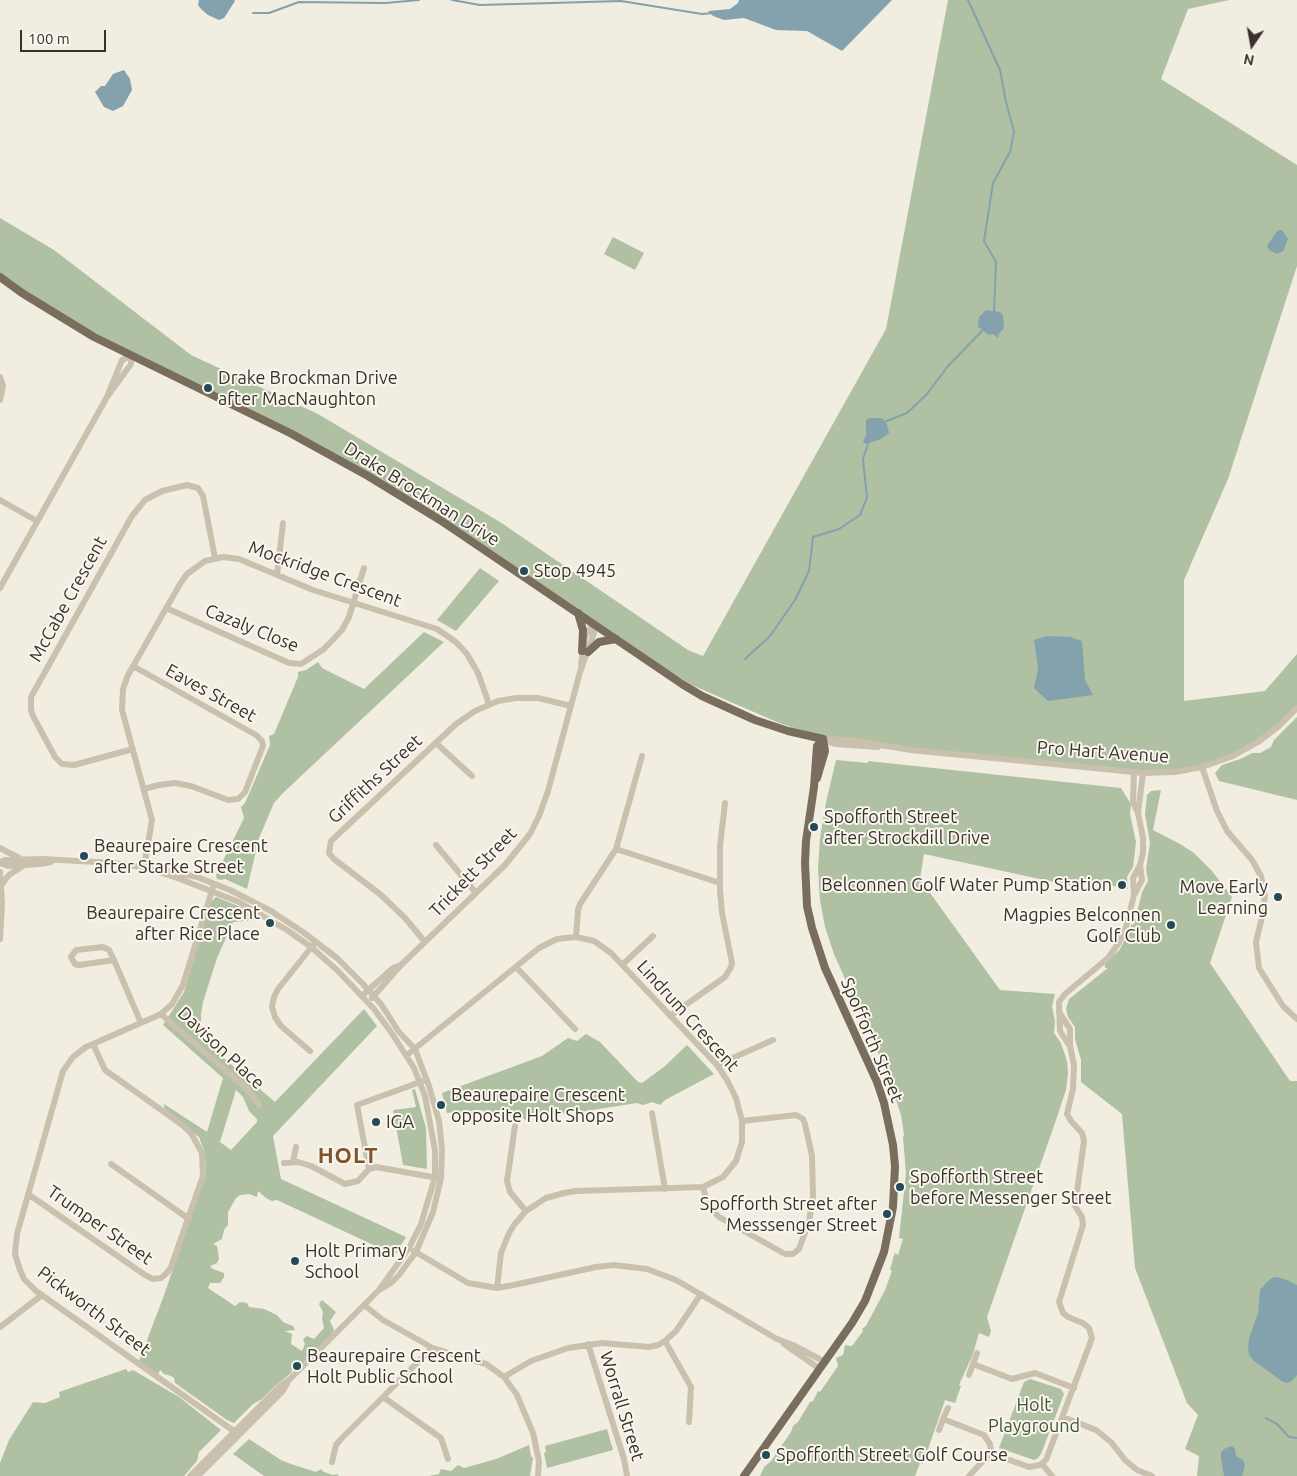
<!DOCTYPE html>
<style>
body{margin:0}
#map{position:relative;width:1297px;height:1476px;overflow:hidden;background:#f2ede1;font-family:Ubuntu,sans-serif}
canvas{display:block}
.north{position:absolute;left:1227px;top:20px;width:50px;height:50px;-webkit-text-stroke:4px #f9f6ee;paint-order:stroke;rotate:192deg;font-size:14px;font-weight:700;line-height:20px;text-align:center;color:#39322c}
.north::after{content:'';display:block;margin:auto;width:18px;height:22px;background:#39322c;clip-path:polygon(50% 0,100% 100%,50% 72%,0 100%)}
.scale{position:absolute;left:20px;top:30px;width:86px;height:22px;box-sizing:border-box;border:2px solid #39322c;border-top:0;padding-left:6px;font-size:15px;line-height:18px;white-space:nowrap;color:#39322c;-webkit-text-stroke:4px #f9f6ee;paint-order:stroke}
</style>
<div id="map">
<canvas width="1297" height="1476"></canvas>
<div class="north">N</div>
<div class="scale">100 m</div>
</div>
<script>
const c = document.querySelector('canvas').getContext('2d');
c.lineJoin = 'round';
function fillPath(path, color) {
  c.fillStyle = color;
  c.fill(path, 'evenodd');
}
function shape(rows) {
  const path = new Path2D();
  for (const r of rows) {
    path.moveTo(r[0], r[1]);
    for (let i = 2; i < r.length; i += 2) path.lineTo(r[i], r[i + 1]);
  }
  return path;
}
function trace(path, color, width, dash) {
  c.strokeStyle = color;
  c.lineWidth = width;
  c.lineCap = dash ? 'butt' : 'round';
  c.setLineDash(dash || []);
  c.stroke(path);
}
function label(font, color, halo, rows, align = 'center') {
  c.font = font + ' Ubuntu,sans-serif';
  c.lineWidth = 4;
  c.setLineDash([]);
  c.textBaseline = 'middle';
  c.strokeStyle = halo;
  c.fillStyle = color;
  for (const [text, x, y, turn = 0] of rows) {
    c.save();
    c.translate(x, y);
    c.rotate((+turn || 0) * Math.PI / 180);
    c.textAlign = isNaN(turn) ? turn : align;
    if (halo) c.strokeText(text, 0, 0);
    c.fillText(text, 0, 0);
    c.restore();
  }
}
fillPath(shape([
 [948,0,1229,0,1188,9,1161,79,1297,165,1297,266,1228,479,1184,580,1184,701,1265,691,1297,654,1297,708,1258,742,1202,767,1143,773,911,750,816,735,779,723,694,686,616,639,342,461,142,361,0,277,0,218,54,250,191,355,318,414,500,522,688,650,703,656,886,329],
 [613,237,644,253,635,270,604,254],
 [480,568,499,581,456,631,437,620],
 [424,632,444,642,283,793,274,803,259,838,247,889,225,879,221,880,217,879,216,875,244,818,241,807,245,803,270,745,269,736,274,734,298,677,298,672,306,670,318,662,322,668,364,689],
 [1297,717,1297,800,1219,781,1215,773,1222,765,1240,759,1252,753,1260,753,1271,747,1274,740],
 [836,760,868,763,868,761,1121,788,1131,804,1130,814,1136,842,1133,867,1127,877,1128,889,1079,879,1077,887,924,854,920,879,1000,990,1055,994,1052,1006,1055,1021,1054,1033,1061,1043,1067,1061,1068,1074,1066,1090,1056,1120,987,1317,991,1331,989,1337,979,1333,973,1354,959,1385,961,1386,955,1403,945,1400,923,1464,920,1463,915,1476,760,1476,764,1467,771,1461,791,1432,793,1426,798,1422,810,1402,813,1401,818,1391,820,1392,838,1366,836,1358,843,1355,845,1345,852,1346,863,1331,862,1329,866,1326,885,1290,892,1271,890,1270,894,1255,895,1253,898,1255,903,1239,899,1238,906,1173,903,1137,904,1135,901,1115,887,1073,834,954,825,927,820,900,818,869,820,838,826,802],
 [1161,790,1153,830,1180,844,1194,853,1212,871,1232,897,1210,963,1290,1081,1297,1081,1297,1476,1197,1476,1199,1456,1185,1449,1198,1415,1187,1403,1135,1268,1122,1114,1081,1082,1081,1060,1075,1039,1075,1027,1068,1017,1066,1009,1069,999,1108,968,1105,968,1105,964,1120,949,1132,924,1134,925,1142,892,1148,881,1146,869,1150,843,1145,814,1147,795,1151,791],
 [216,897,248,910,254,915,255,920,233,922,217,958,203,1002,201,1014,201,1025,208,1042,212,1048,275,1102,364,1009,377,1026,273,1136,281,1179,406,1237,395,1255,277,1200,272,1201,266,1198,258,1191,257,1197,249,1194,240,1195,236,1198,228,1212,228,1225,224,1230,222,1239,213,1244,217,1246,219,1259,217,1263,210,1266,213,1269,224,1273,224,1277,220,1283,210,1283,208,1288,235,1306,240,1302,247,1303,249,1307,264,1309,277,1315,283,1322,293,1326,295,1330,285,1331,292,1334,291,1344,302,1351,305,1344,303,1339,307,1336,314,1339,324,1328,322,1318,323,1312,319,1304,322,1300,336,1312,330,1321,334,1330,331,1335,318,1349,309,1352,306,1357,307,1360,301,1365,298,1361,293,1366,291,1373,274,1387,262,1399,253,1404,234,1423,227,1420,175,1383,174,1378,171,1376,164,1374,160,1370,158,1375,139,1361,163,1298,206,1173,205,1153,199,1137,169,1114,164,1107,164,1104,207,1132,223,1078,163,1025,184,992,211,902],
 [236,1090,243,1097,249,1111,257,1119,257,1122,231,1150,220,1142],
 [586,1034,600,1042,638,1082,642,1083,665,1066,687,1045,714,1074,665,1100,660,1105,652,1102,643,1105,637,1103,573,1113,534,1114,525,1120,520,1116,515,1114,509,1116,505,1120,481,1110,447,1113,442,1093,542,1056,568,1038,577,1041],
 [415,1089,426,1128,427,1169,403,1165,393,1110,416,1107,412,1090],
 [126,1369,128,1372,133,1370,179,1397,221,1430,199,1452,197,1461,184,1476,0,1476,0,1463,9,1440,33,1402,45,1403,60,1397,59,1392],
 [1030,1379,1061,1389,1064,1394,1041,1454,1038,1458,1034,1460,999,1448,1024,1382],
 [607,1429,613,1450,547,1468,544,1453,546,1452,545,1446],
 [249,1439,281,1460,291,1464,316,1472,321,1469,324,1472,333,1475,337,1474,339,1476,264,1476,233,1454],
 [529,1445,531,1456,533,1458,530,1476,429,1476,439,1474,441,1469,451,1471,458,1465,464,1468,496,1459]
]), '#b0c0a2');
fillPath(shape([
 [199,0,234,0,235,1,224,18,219,20,208,15,201,9,198,5],
 [739,0,892,0,842,51,807,31,776,30,744,18,724,20,713,16,708,11,730,9,738,3],
 [124,70,130,79,132,90,123,106,113,111,104,107,95,92,101,86,105,86,113,74],
 [1282,230,1288,239,1283,251,1277,254,1269,250,1267,246,1277,231],
 [986,310,1000,312,1003,315,1004,328,999,334,998,338,993,334,989,335,978,327,979,317],
 [869,418,882,418,887,424,889,433,881,439,866,444,863,442,866,435,866,420],
 [1047,636,1070,637,1082,641,1085,680,1093,695,1048,701,1034,688,1038,669,1034,640],
 [1277,1277,1287,1280,1297,1285,1297,1375,1292,1381,1287,1383,1283,1382,1254,1361,1249,1355,1248,1348,1249,1339,1258,1313,1260,1290,1267,1282,1272,1278],
 [1232,1446,1235,1449,1236,1456,1243,1460,1245,1465,1242,1476,1224,1476,1221,1459,1221,1453,1224,1449]
]), '#83a2ad');
trace(shape([
 [452,0,480,5,621,1,702,14,713,13],
 [968,0,1000,70,1006,102,1014,132,1010,152,993,183,984,241,996,262,994,312],
 [253,13,269,13,299,2,385,3,419,0],
 [884,422,907,413,927,394,948,366,983,330],
 [745,659,770,636,795,600,809,571,813,537,839,529,860,515,867,498,863,459,869,441],
 [1266,1418,1277,1424,1289,1437,1297,1438]
]), '#83a2ad', 2);
trace(shape([
 [0,377,3,386,0,400],
 [0,500,37,521],
 [277,575,283,523],
 [0,588,107,397,122,360,131,356,131,364,107,397],
 [166,608,289,663,301,664,324,649,342,630,349,617,364,568],
 [581,665,585,637,593,624],
 [133,666,256,735,262,741,263,746,245,792,238,799,228,800,191,786,175,783,159,785,144,789],
 [823,739,850,740,911,750,1094,768,1143,773,1175,772,1202,767,1233,756,1258,742,1279,726,1297,708],
 [824,740,835,744,878,747],
 [436,743,472,776],
 [133,749,74,765,62,764,55,757,33,716,31,710,31,697,132,516,145,500,162,491,187,485,198,488,203,496,215,558],
 [1202,767,1217,811,1227,831,1252,860,1261,876,1265,895,1263,913,1256,942,1259,968,1283,1006,1297,1019],
 [1138,813,1143,773],
 [436,845,476,893],
 [0,848,19,858],
 [616,849,720,883],
 [0,862,5,860,42,859,114,863,148,868],
 [0,863,8,866,40,864,51,862],
 [144,867,180,879,239,902,287,930,311,947,337,970,374,1009,391,1032,414,1068,425,1096,435,1150,435,1177,421,1224,409,1248,379,1290,290,1379,278,1388,190,1476],
 [144,867,152,820,122,710,123,689,128,675,180,584,187,574,205,561,223,557,239,559,313,590,437,629,456,642,467,654,478,673,489,704],
 [163,870,197,877,230,890,271,911,303,932,337,958,363,984,381,1004,399,1032,415,1049,429,1086,439,1121,442,1149,441,1178,433,1212,416,1252,399,1275,391,1283,381,1289],
 [0,872,2,903,0,939],
 [2,884,9,875,23,866],
 [213,887,183,985,172,1004,161,1014,152,1018,86,1047,73,1057,63,1071,17,1234,15,1254,20,1270,24,1279,36,1291,238,1434],
 [1134,894,1133,878,1140,865],
 [576,937,578,910,580,904,616,849,642,756],
 [425,942,405,918,381,895,334,859,329,853,331,841,456,724,475,711,498,701,516,698,538,698,571,706],
 [114,960,109,950,103,947,76,950,71,957,75,964,79,965,114,960,141,1023],
 [622,965,653,936],
 [516,967,575,1029],
 [365,993,393,968,401,965],
 [372,998,401,965,505,865,530,834,539,816,548,791,580,672,594,633,593,624],
 [161,1014,247,1089,259,1105],
 [670,1016,725,977,731,967,732,963,722,913,720,891,720,846,725,803],
 [1069,1045,1060,1031,1059,1002,1065,994,1108,958,1118,944,1126,927,1134,895,1142,880,1140,865,1143,853,1143,838,1138,813,1133,802,1134,772],
 [310,1051,281,1026,275,1017,272,1007,274,997,278,989,314,944],
 [407,1055,539,948,557,939,576,937,594,941,611,953,717,1065,727,1080,736,1098,742,1121,742,1142,736,1161,723,1177,703,1187,576,1191,564,1193,546,1198,526,1211,514,1225,509,1233,501,1253,497,1288],
 [717,1065,773,1040],
 [423,1081,357,1105,369,1169,376,1167,438,1178],
 [652,1113,665,1189],
 [515,1126,507,1181,510,1192,526,1211],
 [293,1162,296,1147],
 [284,1163,298,1162,311,1166,345,1184,358,1181,369,1169],
 [111,1164,189,1219],
 [703,1187,708,1206,719,1217,785,1254,793,1254,799,1249,809,1222,813,1196,812,1156,805,1124,803,1119,796,1115,742,1121],
 [28,1194,145,1275,153,1279,161,1278,167,1273,171,1267,203,1176,202,1153,191,1133,181,1124,105,1070,93,1044],
 [414,1251,468,1283,497,1288,514,1285,596,1267,614,1265,647,1269,676,1280,777,1339,793,1345,825,1362],
 [364,1305,383,1320,424,1343,432,1348,486,1364,504,1377,517,1395,533,1433,539,1461,538,1476],
 [0,1327,42,1295],
 [665,1341,691,1387,689,1422],
 [588,1344,624,1459,627,1476],
 [784,1344,820,1369],
 [973,1364,977,1353],
 [969,1375,973,1364,1012,1379,1035,1373,1074,1388],
 [504,1377,531,1361,568,1348,602,1343,649,1347,658,1345,665,1341,676,1331,701,1294],
 [383,1397,441,1438,448,1459],
 [1063,1417,1096,1430,1111,1442,1125,1460,1137,1470,1152,1476],
 [943,1419,948,1408],
 [939,1430,943,1419,984,1435,990,1444,992,1457],
 [332,1462,336,1445,341,1439,432,1348],
 [1042,1464,1052,1476],
 [198,1476,282,1392,287,1384],
 [969,1476,983,1461,992,1457,1001,1457,1029,1467,1040,1465,1046,1460,1092,1338,1089,1328,1083,1323,1068,1317,1063,1313,1059,1302,1083,1225,1082,1217,1075,1206,1084,1141,1082,1133,1071,1121,1067,1114,1073,1089,1074,1065,1070,1046,1070,1029,1059,1012]
]), '#c9c0ae', 6);
trace(shape([
 [0,277,22,293,94,337,290,433,368,476,440,520,682,684,702,696,755,720,788,731,823,739],
 [578,613,583,630,582,651],
 [588,652,599,642,616,639],
 [817,778,825,751,823,739],
 [744,1476,852,1323,865,1301,884,1252,893,1207,895,1166,893,1145,884,1103,877,1082,825,968,812,928,807,906,805,863,806,841,814,787,817,746,823,739]
]), '#796d5e', 8);
for (const [x, y, r, color] of [
 [208,388,5,"#244957"],
 [524,571,5,"#244957"],
 [814,827,5,"#244957"],
 [84,856,5,"#244957"],
 [1122,885,5,"#244957"],
 [1278,897,5,"#244957"],
 [270,923,5,"#244957"],
 [1171,925,5,"#244957"],
 [441,1105,5,"#244957"],
 [376,1122,5,"#244957"],
 [900,1187,5,"#244957"],
 [887,1214,5,"#244957"],
 [295,1261,5,"#244957"],
 [297,1366,5,"#244957"],
 [766,1455,5,"#244957"]
]) {
  const dot = new Path2D();
  dot.arc(x, y, r, 0, 2 * Math.PI);
  c.fillStyle = color;
  c.fill(dot);
  trace(dot, '#f9f6ee', 2);
}
label('18px', '#39322c', '#f9f6ee', [
 ["Drake Brockman Drive",218,378],
 ["after MacNaughton",218,399],
 ["Stop 4945",534,571],
 ["Spofforth Street",824,817],
 ["after Strockdill Drive",824,838],
 ["Beaurepaire Crescent",94,846],
 ["after Starke Street",94,867],
 ["Belconnen Golf Water Pump Station",1112,885,"right"],
 ["Move Early",1268,887,"right"],
 ["Learning",1268,908,"right"],
 ["Beaurepaire Crescent",260,913,"right"],
 ["after Rice Place",260,934,"right"],
 ["Magpies Belconnen",1161,915,"right"],
 ["Golf Club",1161,936,"right"],
 ["Beaurepaire Crescent",451,1095],
 ["opposite Holt Shops",451,1116],
 ["IGA",386,1122],
 ["Spofforth Street",910,1177],
 ["before Messenger Street",910,1198],
 ["Spofforth Street after",877,1204,"right"],
 ["Messsenger Street",877,1225,"right"],
 ["Holt Primary",305,1251],
 ["School",305,1272],
 ["Beaurepaire Crescent",307,1356],
 ["Holt Public School",307,1377],
 ["Spofforth Street Golf Course",776,1455]
], 'left');
label('18px', '#39322c', '#f9f6ee', [
 ["Drake Brockman Drive",422,494,32],
 ["Mockridge Crescent",325,574,20],
 ["McCabe Crescent",68,599,-61],
 ["Cazaly Close",252,628,22],
 ["Eaves Street",211,693,29],
 ["Pro Hart Avenue",1103,752,4],
 ["Griffiths Street",375,779,-43],
 ["Trickett Street",473,872,-46],
 ["Lindrum Crescent",688,1016,48],
 ["Spofforth Street",872,1040,67],
 ["Davison Place",221,1048,43],
 ["Trumper Street",100,1225,35],
 ["Pickworth Street",94,1311,37],
 ["Worrall Street",622,1406,73]
]);
label('18px', '#405531', '#f9f6ee', [
 ["Holt",1034,1405],
 ["Playground",1034,1426]
]);
c.letterSpacing = '1px';
label('bold 22px', '#81522b', '#f9f6ee', [
 ["HOLT",348,1156]
]);
c.letterSpacing = '0px';
</script>
